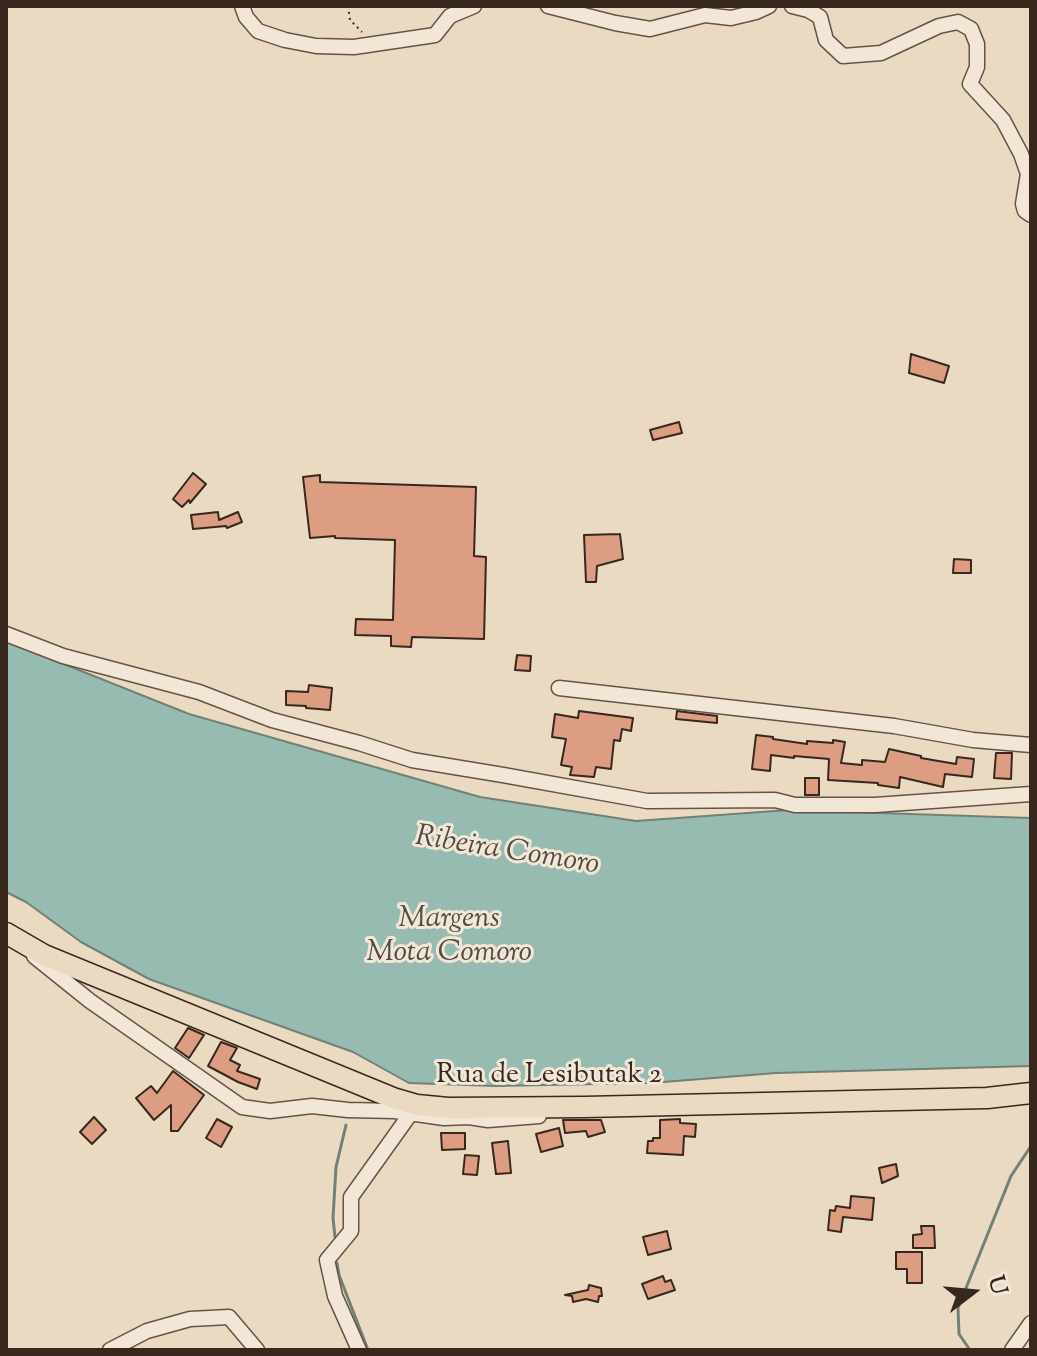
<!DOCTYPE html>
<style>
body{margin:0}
#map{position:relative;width:1037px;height:1356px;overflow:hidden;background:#ebdac2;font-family:"Sorts Mill Goudy",serif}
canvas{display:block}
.frame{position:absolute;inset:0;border:8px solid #38271d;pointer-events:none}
.north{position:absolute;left:933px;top:1252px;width:80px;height:80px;-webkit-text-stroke:6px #f2e7d7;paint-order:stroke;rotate:74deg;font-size:22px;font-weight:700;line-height:32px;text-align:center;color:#38271d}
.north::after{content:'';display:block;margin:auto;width:28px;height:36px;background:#38271d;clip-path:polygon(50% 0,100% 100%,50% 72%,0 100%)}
</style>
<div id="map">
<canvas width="1037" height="1356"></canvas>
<div class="frame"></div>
<div class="north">U</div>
</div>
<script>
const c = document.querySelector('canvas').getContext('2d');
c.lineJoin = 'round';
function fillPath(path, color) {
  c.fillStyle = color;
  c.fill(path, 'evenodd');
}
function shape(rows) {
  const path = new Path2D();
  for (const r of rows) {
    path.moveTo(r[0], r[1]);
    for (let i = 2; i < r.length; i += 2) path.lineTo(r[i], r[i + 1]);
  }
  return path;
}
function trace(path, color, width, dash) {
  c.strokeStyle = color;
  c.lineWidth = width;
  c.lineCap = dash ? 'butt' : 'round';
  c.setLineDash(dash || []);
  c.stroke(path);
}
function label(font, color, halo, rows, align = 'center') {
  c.font = font + ' "Sorts Mill Goudy",serif';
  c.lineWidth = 6;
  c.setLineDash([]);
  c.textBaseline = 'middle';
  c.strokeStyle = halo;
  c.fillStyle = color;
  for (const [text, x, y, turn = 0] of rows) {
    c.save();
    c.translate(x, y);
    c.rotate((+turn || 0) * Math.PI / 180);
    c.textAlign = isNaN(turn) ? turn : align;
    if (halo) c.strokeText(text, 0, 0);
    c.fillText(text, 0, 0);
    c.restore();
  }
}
const water = shape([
 [6,641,189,714,480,797,636,821,789,810,1031,818,1031,1066,776,1073,651,1083,496,1086,409,1083,353,1052,149,979,81,942,26,902,6,892,6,641]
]);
fillPath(water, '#98bbb1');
trace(water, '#728076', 2);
trace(shape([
 [335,1237,333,1218,336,1167,346,1125],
 [337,1263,339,1275,368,1350],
 [970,1350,959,1334,958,1308,1011,1176,1031,1146]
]), '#728076', 3);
const building = shape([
 [911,354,949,366,944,383,909,373,911,354],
 [679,422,682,433,653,440,650,430,679,422],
 [193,473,206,484,190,503,189,500,182,507,173,499,193,473],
 [320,475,320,482,476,487,474,556,486,557,484,639,412,637,411,647,391,646,391,636,355,635,356,619,393,620,395,540,335,538,335,536,310,538,303,477,320,475],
 [218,512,219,520,238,512,242,522,227,528,226,526,193,529,191,515,218,512],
 [620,534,623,559,597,566,596,582,586,582,584,535,620,534],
 [954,559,971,560,971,573,953,573,954,559],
 [517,655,531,656,530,671,515,670,517,655],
 [309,685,332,688,330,710,306,708,306,706,286,705,286,691,308,692,309,685],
 [579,711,633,718,631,731,622,729,620,741,614,740,611,769,596,767,594,777,570,775,572,767,561,765,566,739,552,737,555,714,578,718,579,711],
 [677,711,717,716,717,723,676,719,677,711],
 [756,735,773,737,773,739,807,744,807,741,833,743,833,740,845,742,841,763,862,765,862,760,885,762,889,749,921,756,921,758,956,764,957,757,974,759,972,777,945,774,943,787,900,777,899,788,878,785,878,783,828,780,829,759,794,756,794,758,771,755,770,771,752,769,756,735],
 [996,753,1012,753,1011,779,994,778,996,753],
 [805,778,819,778,819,795,805,795,805,778],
 [188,1028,204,1035,189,1058,175,1048,188,1028],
 [221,1042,237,1048,230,1060,240,1065,237,1071,260,1079,257,1089,238,1082,208,1066,221,1042],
 [173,1071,204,1095,178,1131,171,1131,171,1105,154,1120,136,1098,151,1086,157,1093,173,1071],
 [94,1117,106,1130,92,1144,80,1132,94,1117],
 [217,1119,232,1127,221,1147,206,1138,217,1119],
 [680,1119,680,1123,696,1124,695,1137,684,1136,683,1155,647,1153,648,1141,653,1141,653,1138,660,1138,660,1120,680,1119],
 [563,1120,601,1120,605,1132,588,1137,586,1131,565,1133,563,1120],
 [559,1128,563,1146,541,1152,536,1134,559,1128],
 [441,1133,465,1133,465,1149,442,1150,441,1133],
 [508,1141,511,1173,496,1174,492,1143,508,1141],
 [465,1155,479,1156,477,1175,463,1174,465,1155],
 [896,1164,898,1176,882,1183,879,1168,896,1164],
 [851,1196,874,1198,872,1220,843,1217,841,1232,828,1230,830,1210,835,1211,836,1206,850,1208,851,1196],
 [921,1226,934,1226,935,1248,913,1248,913,1235,922,1234,921,1226],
 [667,1231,671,1249,648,1255,643,1237,667,1231],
 [896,1252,922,1252,922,1283,907,1283,907,1269,896,1269,896,1252],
 [663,1276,665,1282,671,1280,675,1290,648,1299,642,1284,663,1276],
 [589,1285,601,1288,602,1296,599,1296,598,1302,586,1299,573,1302,572,1296,565,1295,588,1290,589,1285]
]);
fillPath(building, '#dc9d82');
trace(building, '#38271d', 2);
const street = shape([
 [242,6,246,17,258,31,285,40,316,46,354,47,435,35,450,16,474,6],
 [548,6,615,23,650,29,705,15,731,18,756,12,769,6],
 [792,6,808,10,820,17,826,40,843,56,881,53,939,26,958,22,971,29,977,44,977,67,970,84,1003,120,1021,154,1028,174,1023,204,1025,211,1031,215],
 [6,634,63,656,199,692,272,720,359,743,412,760,503,775,647,801,775,800,795,805,875,805,1031,794],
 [559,688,894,726,973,740,1031,745],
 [34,956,90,1001,242,1107,270,1111,312,1106,348,1110,395,1111,444,1118,469,1117,488,1120,539,1116],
 [110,1350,147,1331,190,1319,229,1317,257,1350],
 [359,1350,335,1296,327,1260,351,1231,351,1197,411,1113],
 [1012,1350,1031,1323]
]);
const primary = shape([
 [6,933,44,955,393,1098,417,1105,448,1108,585,1107,987,1098,1031,1093]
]);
trace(street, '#655446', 17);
trace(primary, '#38271d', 23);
trace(shape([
 [348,6,350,20,362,32]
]), '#38271d', 2, [2, 4]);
trace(street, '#f2e7d7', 14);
trace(primary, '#ebdac2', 20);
label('28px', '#38271d', '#f2e7d7', [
 ["Rua de Lesibutak 2",549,1077]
]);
label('italic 30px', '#504c42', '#f2e7d7', [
 ["Ribeira Comoro",507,853,9],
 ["Margens",449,921],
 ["Mota Comoro",449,955]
]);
</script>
